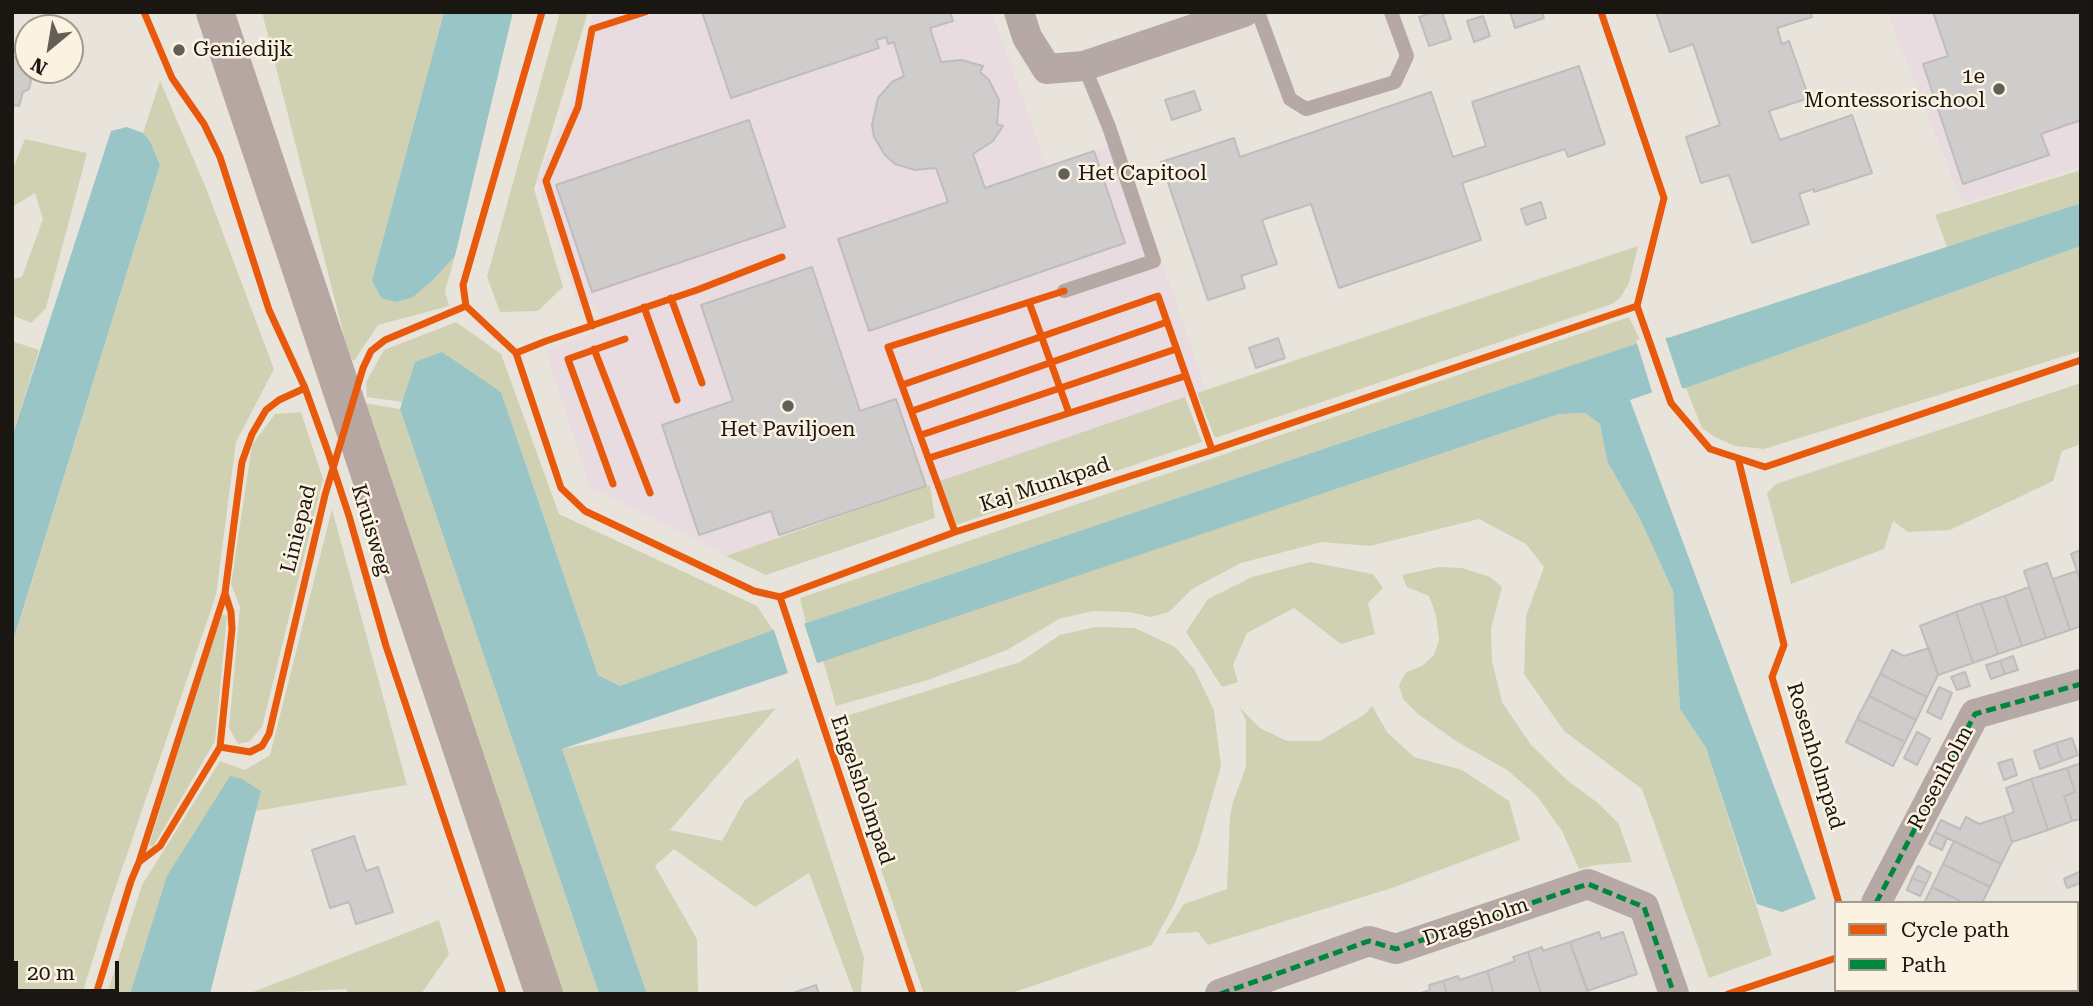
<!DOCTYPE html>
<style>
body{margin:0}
#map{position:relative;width:2093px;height:1006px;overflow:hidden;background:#e9e4db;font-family:"Roboto Serif",serif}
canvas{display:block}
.frame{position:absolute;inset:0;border:14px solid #1a1611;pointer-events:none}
.legend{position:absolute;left:1834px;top:901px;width:245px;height:91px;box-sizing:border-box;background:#fcf2e2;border:2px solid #a29a8e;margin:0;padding:9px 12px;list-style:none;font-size:21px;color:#1a1611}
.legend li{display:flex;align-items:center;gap:14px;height:35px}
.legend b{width:35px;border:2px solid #a29a8e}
.north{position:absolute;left:14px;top:14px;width:70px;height:70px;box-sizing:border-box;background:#fcf2e2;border:2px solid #a29a8e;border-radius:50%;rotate:210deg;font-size:19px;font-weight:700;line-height:28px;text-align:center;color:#1a1611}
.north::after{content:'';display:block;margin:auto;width:24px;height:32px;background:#625e58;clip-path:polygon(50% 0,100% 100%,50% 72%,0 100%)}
.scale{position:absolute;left:14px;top:961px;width:105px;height:32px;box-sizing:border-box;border:4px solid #1a1611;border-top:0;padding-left:9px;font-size:21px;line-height:24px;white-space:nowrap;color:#1a1611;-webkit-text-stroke:5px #fcf2e2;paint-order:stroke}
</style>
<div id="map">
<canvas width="2093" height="1006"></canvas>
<div class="frame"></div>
<ul class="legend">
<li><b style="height:9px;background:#e8590c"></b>Cycle path</li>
<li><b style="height:9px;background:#00873e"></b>Path</li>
</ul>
<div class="north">N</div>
<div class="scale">20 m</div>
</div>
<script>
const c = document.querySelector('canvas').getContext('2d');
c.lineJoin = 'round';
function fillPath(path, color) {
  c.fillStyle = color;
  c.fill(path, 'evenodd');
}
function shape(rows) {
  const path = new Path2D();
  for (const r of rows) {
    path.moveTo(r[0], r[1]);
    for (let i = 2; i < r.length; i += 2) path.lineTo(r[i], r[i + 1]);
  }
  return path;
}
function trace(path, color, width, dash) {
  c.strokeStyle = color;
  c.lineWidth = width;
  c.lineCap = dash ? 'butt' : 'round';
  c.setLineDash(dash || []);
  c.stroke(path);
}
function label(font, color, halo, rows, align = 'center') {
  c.font = font + ' "Roboto Serif",serif';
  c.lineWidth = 5;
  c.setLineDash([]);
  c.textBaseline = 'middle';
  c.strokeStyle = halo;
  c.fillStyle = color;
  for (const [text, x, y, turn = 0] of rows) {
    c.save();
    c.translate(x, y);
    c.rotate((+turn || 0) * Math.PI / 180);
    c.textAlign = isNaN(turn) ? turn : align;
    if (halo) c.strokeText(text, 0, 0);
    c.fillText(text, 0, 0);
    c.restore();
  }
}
fillPath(shape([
 [593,12,992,12,1047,167,1121,142,1206,390,726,556,590,488,546,351,603,329,595,303,579,308,537,180,570,104],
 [1887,12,2081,12,2081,167,1963,204]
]), '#e8dce1');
fillPath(shape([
 [262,12,444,12,372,280,433,280,455,256,445,291,449,306,378,325,354,361,349,356],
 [560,12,588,12,534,189,563,287,538,311,500,312,487,277],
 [160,81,206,188,274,369,236,442,216,595,113,895,82,994,12,994,12,646,160,165,150,141,143,133],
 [25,139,87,153,46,308,31,323,12,315,12,279,22,277,43,219,35,193,12,207,12,171],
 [2081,170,2081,203,1947,247,1935,215],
 [1638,246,1629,283,1620,298,1612,304,1215,438,1197,393],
 [2081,246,2081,351,1764,449,1735,446,1715,437,1702,428,1693,406,1686,388],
 [1629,317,1641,342,806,623,800,598],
 [456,322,501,354,559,514,757,606,773,630,620,686,598,675,501,392,415,362,403,402,367,397,366,382,384,350],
 [12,341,39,350,12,437],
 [2081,383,2081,444,2062,451,2053,481,1950,530,1908,532,1893,521,1884,549,1791,584,1767,493,1776,484],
 [1185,397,1202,442,956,525,940,481],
 [364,403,400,409,599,994,561,994],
 [301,412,323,479,262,727,250,741,238,744,229,728,240,607,231,584,252,445,275,414],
 [1585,413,1600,424,1607,461,1640,519,1673,591,1680,709,1706,748,1772,955,1709,978,1642,789,1564,731,1524,674,1526,616,1544,567,1526,544,1479,519,1370,546,1322,542,1241,563,1192,589,1169,612,1151,617,1130,612,1093,611,1059,619,1007,650,928,680,836,706,823,660,1559,414],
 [930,485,935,518,766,575,726,556],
 [332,509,407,785,256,811,261,790,131,994,107,994,142,885,220,761,245,770,270,755],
 [1310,562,1373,574,1383,588,1368,603,1375,634,1341,644,1294,608,1247,633,1233,665,1238,682,1222,687,1186,632,1208,599,1252,577],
 [1439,567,1462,568,1490,577,1502,587,1491,628,1492,661,1502,702,1531,745,1567,780,1598,803,1619,824,1632,862,1596,865,1579,869,1562,831,1537,796,1507,770,1456,741,1418,714,1403,699,1399,685,1406,672,1422,666,1434,655,1439,640,1436,615,1429,596,1407,587,1402,575],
 [221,614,227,616,215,741,153,847,149,845],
 [1095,627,1135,628,1175,647,1194,669,1214,710,1221,766,1198,847,1173,907,1152,945,1012,993,924,994,830,721,1020,662,1060,635],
 [1372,706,1387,732,1414,757,1462,770,1509,801,1520,840,1392,888,1208,945,1198,932,1165,934,1184,904,1227,889,1230,816,1233,802,1246,767,1246,720,1239,707,1260,728,1287,741,1320,741,1365,714],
 [776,708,670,830,722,841,744,801,798,758,864,958,861,994,854,994,809,873,755,907,674,849,655,866,697,939,698,994,647,994,562,749],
 [439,920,449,954,421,994,346,994,347,989,248,994]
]), '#d0d1b2');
fillPath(shape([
 [444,12,513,12,455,256,433,280,413,297,396,302,381,298,372,280],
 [127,127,143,133,150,141,160,165,12,645,12,437,111,131],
 [2081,203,2081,246,1686,388,1659,390,1630,400,1816,899,1782,912,1757,904,1706,748,1680,709,1673,591,1640,519,1607,461,1600,424,1585,413,1559,414,562,749,647,994,599,994,400,409,415,362,442,352,501,392,598,675,620,686,773,630,806,623,1641,342,1671,337],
 [230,776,242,779,261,791,210,994,130,994,167,876]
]), '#9ac5c6');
fillPath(shape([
 [1664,334,1683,391,1653,395,1636,340],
 [803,620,818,666,789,676,773,627]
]), '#e9e4db');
const building = shape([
 [702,12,950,12,953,21,930,28,941,62,961,60,983,66,980,72,989,80,999,100,997,124,1003,126,993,141,973,154,985,188,1094,151,1125,243,869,331,838,239,948,202,936,168,915,170,895,164,885,155,874,137,872,125,878,98,892,82,904,76,894,42,888,44,886,37,876,40,879,48,731,98,702,12],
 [1433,12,1442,12,1451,39,1429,46,1419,17,1433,12],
 [1510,12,1542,12,1544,18,1515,28,1510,12],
 [1656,12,1811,12,1812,17,1777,28,1782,44,1789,41,1809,98,1769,111,1780,140,1852,115,1872,173,1814,192,1814,189,1799,194,1809,224,1752,243,1729,175,1701,183,1686,137,1720,125,1693,44,1670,52,1656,12],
 [1933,12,2081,12,2081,120,2041,134,2049,155,1963,184,1923,64,1948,56,1933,12],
 [1483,16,1490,36,1474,42,1467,21,1483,16],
 [12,57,28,61,28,75,31,80,29,89,23,92,19,106,14,105,12,112,12,57],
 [1579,66,1605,144,1568,157,1565,149,1462,183,1481,240,1339,288,1311,204,1262,220,1277,264,1241,276,1245,288,1208,300,1161,162,1234,138,1240,157,1431,92,1453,157,1486,146,1472,102,1579,66],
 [1194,91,1201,110,1172,120,1165,100,1194,91],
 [749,120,785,227,592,292,556,185,749,120],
 [1541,202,1546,218,1526,225,1521,209,1541,202],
 [812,267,860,411,896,399,926,486,779,535,771,511,699,535,662,425,733,401,701,305,812,267],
 [1278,338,1285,358,1256,368,1249,348,1278,338],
 [2081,550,2081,582,2071,554,2081,550],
 [2047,563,2070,630,2046,638,2024,571,2047,563],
 [2077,571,2081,582,2081,626,2070,630,2053,579,2077,571],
 [2029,587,2046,638,2022,646,2005,596,2029,587],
 [2005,596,2022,646,1998,654,1981,603,2005,596],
 [1981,603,1998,654,1973,663,1956,612,1981,603],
 [1956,612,1973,663,1938,675,1920,626,1956,612],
 [1929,648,1938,675,1927,697,1880,674,1892,650,1904,656,1929,648],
 [2013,656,2018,670,2005,674,2000,661,2013,656],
 [2000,661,2005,674,1991,679,1986,665,2000,661],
 [1965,672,1970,686,1957,690,1951,677,1965,672],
 [1880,674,1927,697,1916,720,1869,696,1880,674],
 [1939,687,1952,693,1941,719,1927,712,1939,687],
 [1869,696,1916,720,1905,742,1857,719,1869,696],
 [1857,719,1905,742,1893,766,1846,742,1857,719],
 [1917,732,1930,739,1917,765,1904,758,1917,732],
 [2072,738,2078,755,2062,761,2056,743,2072,738],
 [2056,743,2062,761,2040,769,2034,751,2056,743],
 [2012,759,2017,775,2004,780,1998,763,2012,759],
 [2081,763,2081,819,2072,821,2064,796,2075,792,2067,768,2081,763],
 [2067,768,2075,792,2064,796,2072,821,2048,830,2031,779,2067,768],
 [2031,779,2048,830,2012,842,2004,816,2014,812,2006,788,2031,779],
 [2004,816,2012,842,2001,864,1935,832,1941,820,1960,829,1966,817,1979,824,2004,816],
 [1935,832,1947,838,1942,850,1929,844,1935,832],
 [354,836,366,871,378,867,393,912,356,924,349,902,330,908,312,850,354,836],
 [1954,841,2001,864,1990,887,1943,864,1954,841],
 [1943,864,1990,887,1982,903,1964,903,1932,887,1943,864],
 [1918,866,1931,873,1926,884,1912,878,1918,866],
 [2081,871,2081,883,2067,888,2064,879,2081,871],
 [1912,878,1926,884,1920,896,1907,890,1912,878],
 [1932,887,1964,903,1924,903,1932,887],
 [1599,932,1601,939,1623,932,1637,974,1587,991,1570,942,1599,932],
 [1570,942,1589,994,1541,994,1528,952,1542,947,1543,951,1570,942],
 [1528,952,1541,994,1494,994,1487,971,1515,961,1513,957,1528,952],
 [1487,971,1494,994,1447,994,1443,981,1458,976,1460,980,1487,971],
 [1443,981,1447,994,1418,994,1430,990,1429,985,1443,981],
 [816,985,819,994,790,994,816,985],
 [1912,990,1968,990,1958,994,1913,994,1912,990]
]);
fillPath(building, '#cfcdcb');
trace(building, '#bfbcbb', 2);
trace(shape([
 [1258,12,1290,99,1306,109,1395,82,1407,56,1391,12],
 [1064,291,1154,261,1109,127,1084,66]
]), '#b6a8a5', 14);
trace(shape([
 [1019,12,1027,37,1047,69,1084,66,1244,12],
 [1876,903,1975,714,2081,684],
 [1862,990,1863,994],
 [1220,994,1369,941,1396,949,1588,884,1644,907,1674,994]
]), '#b6a8a5', 30);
trace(shape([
 [215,12,544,994]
]), '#b6a7a3', 38);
trace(shape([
 [1876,903,1975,714,2081,684],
 [1862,990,1863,994],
 [1220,994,1369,941,1396,949,1588,884,1644,907,1674,994]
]), '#00873e', 5, [10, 5]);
trace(shape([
 [144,12,172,78,204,124,220,157,269,310,305,388,327,449,349,516,386,646,503,994],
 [1601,12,1664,198,1637,306],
 [671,298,702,383],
 [1029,302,1069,413],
 [466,306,516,353,561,488,585,511,754,591,780,597,955,532,1212,450,1637,306],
 [1637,306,1671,403,1710,449,1765,467,2081,360],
 [644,307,677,400],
 [592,326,546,181,578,107,592,29,645,12],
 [594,349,650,493],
 [516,353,546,341,697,290,782,257],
 [902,385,1158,296,1212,450],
 [912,411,1167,322],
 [921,435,1176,349],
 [929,458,1185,376],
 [1738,458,1784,645,1772,677,1839,903],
 [613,484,568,359,625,339],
 [955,532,888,347,1064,291],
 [780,597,913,994],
 [220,747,250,752,262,746,269,734,325,495,363,368,371,351,385,340,466,306,463,285,542,12],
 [139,862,225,593],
 [96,994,131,881,139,862,160,846,220,747,232,629,231,612,225,593,242,462,252,434,266,410,279,400,305,388],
 [1728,994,1836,958]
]), '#e8590c', 7);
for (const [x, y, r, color] of [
 [179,50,7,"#625e58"],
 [1999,89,7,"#625e58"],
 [1064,174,7,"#625e58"],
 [788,406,7,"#625e58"]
]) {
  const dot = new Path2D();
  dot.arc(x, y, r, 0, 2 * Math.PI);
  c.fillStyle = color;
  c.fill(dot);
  trace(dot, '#fcf2e2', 2.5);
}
label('21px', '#1a1611', '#fcf2e2', [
 ["Geniedijk",193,50],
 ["1e",1985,77,"right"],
 ["Montessorischool",1985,101,"right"],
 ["Het Capitool",1078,174],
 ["Het Paviljoen",788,430,"center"]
], 'left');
label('21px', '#1a1611', '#fcf2e2', [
 ["Kaj Munkpad",1045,485,-18],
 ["Liniepad",299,529,-76],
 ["Kruisweg",371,530,73],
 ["Rosenholmpad",1815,756,73],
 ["Rosenholm",1941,778,-62],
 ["Engelsholmpad",862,790,71],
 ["Dragsholm",1476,922,-19]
]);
</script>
